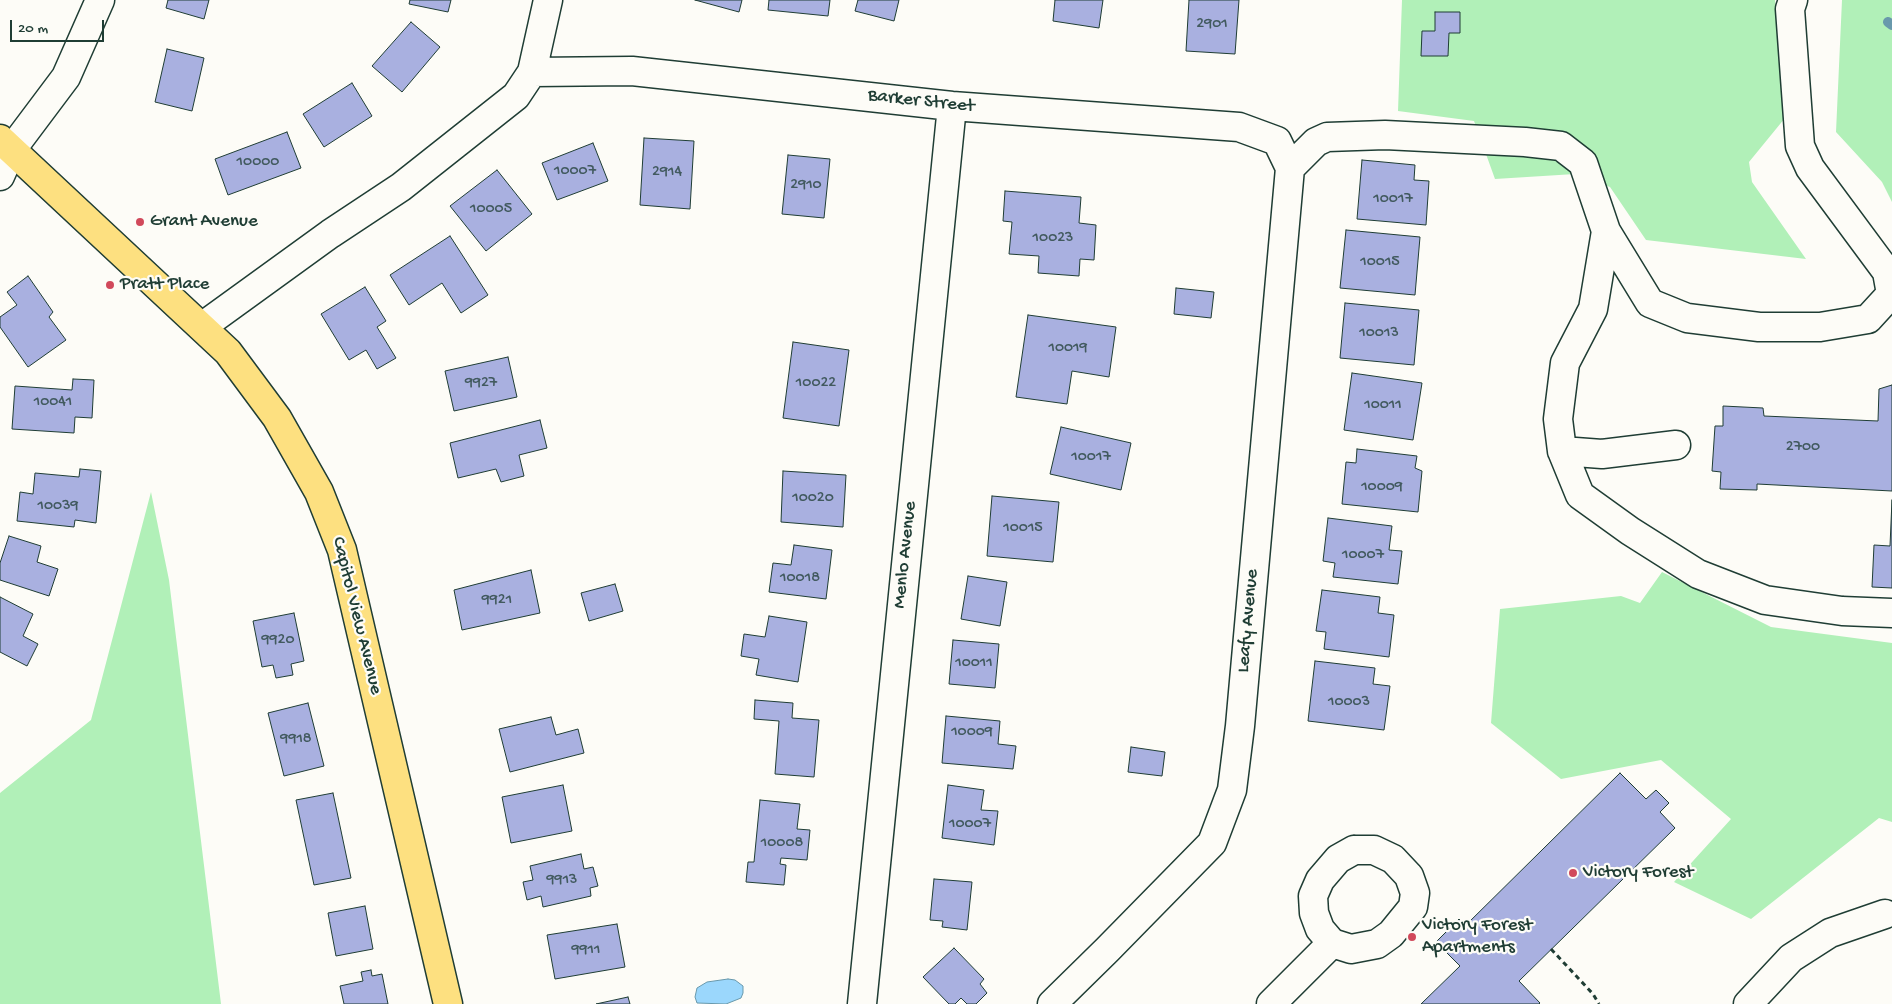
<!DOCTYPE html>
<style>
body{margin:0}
#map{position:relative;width:1892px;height:1004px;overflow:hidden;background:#fdfcf7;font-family:"Gochi Hand",sans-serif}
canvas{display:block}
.scale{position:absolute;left:10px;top:20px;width:94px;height:22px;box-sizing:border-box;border:2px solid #1f3d34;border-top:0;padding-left:6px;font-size:15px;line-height:18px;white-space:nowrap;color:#1f3d34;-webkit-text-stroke:4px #fdfcf7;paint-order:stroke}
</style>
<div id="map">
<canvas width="1892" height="1004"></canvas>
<div class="scale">20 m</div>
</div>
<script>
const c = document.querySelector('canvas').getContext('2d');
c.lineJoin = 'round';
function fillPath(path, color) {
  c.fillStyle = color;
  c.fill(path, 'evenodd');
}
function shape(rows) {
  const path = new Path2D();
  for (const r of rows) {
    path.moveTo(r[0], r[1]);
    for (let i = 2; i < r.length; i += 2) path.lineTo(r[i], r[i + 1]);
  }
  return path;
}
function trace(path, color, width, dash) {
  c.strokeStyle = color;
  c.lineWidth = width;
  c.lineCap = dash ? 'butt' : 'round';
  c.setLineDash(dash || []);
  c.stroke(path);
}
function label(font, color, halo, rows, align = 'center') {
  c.font = font + ' "Gochi Hand",sans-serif';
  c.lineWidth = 4.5;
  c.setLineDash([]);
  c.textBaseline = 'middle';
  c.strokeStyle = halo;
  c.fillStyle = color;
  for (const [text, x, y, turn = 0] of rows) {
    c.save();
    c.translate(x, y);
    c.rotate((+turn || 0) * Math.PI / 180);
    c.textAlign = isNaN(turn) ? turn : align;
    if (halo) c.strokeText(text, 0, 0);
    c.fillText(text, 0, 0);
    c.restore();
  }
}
fillPath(shape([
 [1402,0,1775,0,1785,118,1749,162,1752,182,1806,259,1646,240,1610,187,1575,174,1495,179,1474,121,1398,111],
 [1842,0,1892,0,1892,202,1882,182,1836,132],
 [151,492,169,580,221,1004,0,1004,0,793,91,720],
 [1662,572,1771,627,1892,643,1892,822,1879,818,1751,919,1674,882,1731,819,1661,760,1561,779,1491,723,1500,609,1621,596,1640,603]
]), '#b1f0b8');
const water = shape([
 [728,979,735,980,743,986,743,993,741,998,726,1004,697,1003,695,997,697,988,707,982,728,979]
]);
fillPath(water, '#9bd7fc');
trace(water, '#6999ac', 1);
trace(shape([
 [1888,22,1892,25]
]), '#6999ac', 10);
const building = shape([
 [168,0,209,0,204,19,166,8,168,0],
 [410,0,451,0,448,12,409,4,410,0],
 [695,0,742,0,739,12,695,0],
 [769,0,830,0,828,16,768,10,769,0],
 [858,0,899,0,894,21,855,11,858,0],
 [1055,0,1103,0,1099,28,1053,21,1055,0],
 [1189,0,1239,0,1235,54,1186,51,1189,0],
 [1435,12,1460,12,1460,33,1449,33,1448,56,1421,56,1422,31,1435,31,1435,12],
 [411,22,440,47,402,92,372,66,411,22],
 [167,49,204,58,192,111,155,102,167,49],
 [352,83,372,116,324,147,303,114,352,83],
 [287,132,301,168,228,195,215,159,287,132],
 [644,138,694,141,690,209,640,205,644,138],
 [593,143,608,181,557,200,542,163,593,143],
 [788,155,830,159,824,218,782,214,788,155],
 [1362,160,1415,165,1414,180,1429,181,1426,225,1357,219,1362,160],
 [497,170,532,214,486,251,450,206,497,170],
 [1005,191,1081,197,1079,223,1096,225,1094,260,1080,259,1079,276,1038,273,1039,256,1009,254,1012,222,1003,221,1005,191],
 [1346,230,1420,237,1415,295,1340,288,1346,230],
 [450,236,488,295,461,313,442,283,409,305,390,275,450,236],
 [28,276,53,312,49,317,66,340,28,367,0,327,0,317,17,305,7,292,28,276],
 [365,287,386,321,377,327,396,358,377,369,366,350,349,360,321,314,365,287],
 [1176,288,1214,292,1211,318,1174,314,1176,288],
 [1345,303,1419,310,1414,365,1340,358,1345,303],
 [1028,315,1116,327,1109,377,1072,371,1067,404,1016,397,1028,315],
 [793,342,849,350,839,426,783,418,793,342],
 [508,357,517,397,454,411,445,371,508,357],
 [1352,373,1422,383,1413,440,1344,430,1352,373],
 [73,379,94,380,92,418,75,417,74,433,12,429,15,386,72,390,73,379],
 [1892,385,1892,491,1757,484,1757,490,1720,489,1721,472,1712,471,1715,426,1723,426,1723,406,1763,408,1764,416,1878,421,1879,389,1892,385],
 [540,420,547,448,519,455,524,476,501,482,496,469,458,478,450,443,540,420],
 [1061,427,1131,443,1121,490,1050,474,1061,427],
 [1357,449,1417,456,1415,468,1422,471,1418,512,1342,504,1346,462,1356,463,1357,449],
 [80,469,101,471,96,523,75,520,74,527,17,521,20,492,33,494,35,473,79,477,80,469],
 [783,471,846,475,843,527,781,522,783,471],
 [992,496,1059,502,1053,562,987,556,992,496],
 [1892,500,1892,588,1872,587,1874,545,1890,546,1892,500],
 [1328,518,1392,526,1389,550,1402,551,1398,584,1333,577,1335,563,1323,561,1328,518],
 [9,536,41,546,37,562,58,569,49,596,0,580,0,563,9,536],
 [794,545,832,550,826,599,769,592,773,563,791,565,794,545],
 [531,570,540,613,462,630,454,590,531,570],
 [968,576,1007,582,1000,626,961,619,968,576],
 [615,584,623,611,589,621,581,593,615,584],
 [1322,590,1380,597,1378,613,1394,615,1389,657,1324,649,1326,632,1316,631,1322,590],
 [0,597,33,614,23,636,38,644,27,666,0,652,0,597],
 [294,613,304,661,291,664,293,675,276,678,273,665,262,667,253,621,294,613],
 [769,616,807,622,798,682,756,675,759,659,741,656,744,634,765,637,769,616],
 [953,640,999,644,995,688,949,684,953,640],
 [1315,661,1375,668,1373,684,1390,686,1384,730,1308,721,1315,661],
 [755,700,793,703,792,718,819,720,814,777,775,774,779,721,754,719,755,700],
 [308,703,324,766,284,776,268,713,308,703],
 [946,716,1000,721,998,744,1016,746,1013,769,942,763,946,716],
 [551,717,556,735,578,729,584,753,510,772,499,729,551,717],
 [1131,747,1165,752,1162,776,1128,772,1131,747],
 [1620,773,1646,799,1656,790,1669,803,1660,812,1675,828,1519,981,1540,1003,1539,1004,1421,1004,1460,966,1436,942,1459,919,1465,926,1620,773],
 [563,785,572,831,511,843,502,797,563,785],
 [948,785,984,790,981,810,998,811,994,845,942,838,948,785],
 [333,793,351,878,314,885,296,800,333,793],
 [760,800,800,804,797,829,810,830,807,860,781,858,780,864,786,865,784,885,746,882,748,862,754,862,760,800],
 [581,854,584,869,593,867,598,886,590,888,591,896,543,907,541,896,527,900,523,882,533,880,530,866,581,854],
 [934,879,972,882,967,930,942,927,943,921,930,920,934,879],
 [365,906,373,949,336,956,328,913,365,906],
 [617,924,625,967,555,979,547,935,617,924],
 [954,948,984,979,980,984,987,993,976,1004,967,1004,961,998,955,1004,949,1004,923,977,954,948],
 [371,970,372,976,382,974,388,1004,344,1004,340,986,363,981,361,972,371,970],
 [628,997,630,1004,596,1004,628,997]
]);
fillPath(building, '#a9b0e0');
trace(building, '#1f3d34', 1);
const minor = shape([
 [532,72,632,71,952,106,1239,127,1277,141,1290,168],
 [1290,168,1316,142,1327,137,1385,135,1525,142,1561,146,1583,163,1606,231,1650,303,1687,318,1759,327,1820,327,1868,319,1891,294,1887,272,1810,168,1800,146,1790,9,1793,0],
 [0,176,12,149,66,77,100,0],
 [1606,231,1593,309,1565,363,1558,419,1562,451,1580,495,1630,531,1698,574,1765,600,1842,611,1892,613],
 [203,326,330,234,401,187,516,96,532,72,548,0],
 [1562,451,1602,454,1676,445],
 [1354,850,1374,850,1393,859,1409,876,1415,893,1413,907,1391,934,1377,944,1351,949,1332,943,1320,929,1314,913,1313,896,1320,880,1338,859,1354,850],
 [862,1004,952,106],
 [1052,1004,1107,950,1212,843,1232,790,1240,726,1290,168],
 [1271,1004,1332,943],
 [1748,1004,1791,958,1830,933,1885,914]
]);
const major = shape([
 [0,139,228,352,277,418,319,492,342,550,448,1004]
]);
trace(minor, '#1f3d34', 31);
trace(major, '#1f3d34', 31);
trace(shape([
 [1551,949,1593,994,1599,1004]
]), '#1f3d34', 3, [5, 4]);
trace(minor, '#fdfcf7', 28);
trace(major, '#fde080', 28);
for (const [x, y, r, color] of [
 [140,222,5,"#d1495b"],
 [110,285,5,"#d1495b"],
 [1573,873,5,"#d1495b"],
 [1412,937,5,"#d1495b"]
]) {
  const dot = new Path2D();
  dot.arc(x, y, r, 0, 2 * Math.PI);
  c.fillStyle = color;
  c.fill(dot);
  trace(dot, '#fdfcf7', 2);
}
label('16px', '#425a5f', null, [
 ["2901",1212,25],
 ["10000",258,163],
 ["10007",575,172],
 ["2914",667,173],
 ["2910",806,186],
 ["10017",1393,200],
 ["10005",491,210],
 ["10023",1053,239],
 ["10015",1380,263],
 ["10013",1379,334],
 ["10019",1068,349],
 ["9927",481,384],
 ["10022",816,384],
 ["10041",53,403],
 ["10011",1383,406],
 ["2700",1803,448],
 ["10017",1091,458],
 ["10009",1382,488],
 ["10020",813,499],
 ["10039",58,507],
 ["10015",1023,529],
 ["10007",1363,556],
 ["10018",800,579],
 ["9921",497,601],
 ["9920",278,641],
 ["10011",974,664],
 ["10003",1349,703],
 ["10009",972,733],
 ["9918",296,740],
 ["10007",970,825],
 ["10008",782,844],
 ["9913",562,881],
 ["9911",586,951]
]);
label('19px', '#1f3d34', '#fdfcf7', [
 ["Barker Street",921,102,6],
 ["Menlo Avenue",906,555,-84],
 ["Capitol View Avenue",356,616,76],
 ["Leafy Avenue",1249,621,-85]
]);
label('19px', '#1f3d34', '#fdfcf7', [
 ["Grant Avenue",150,222],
 ["Pratt Place",120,285],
 ["Victory Forest",1583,873],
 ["Victory Forest",1422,926],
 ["Apartments",1422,948]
], 'left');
</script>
